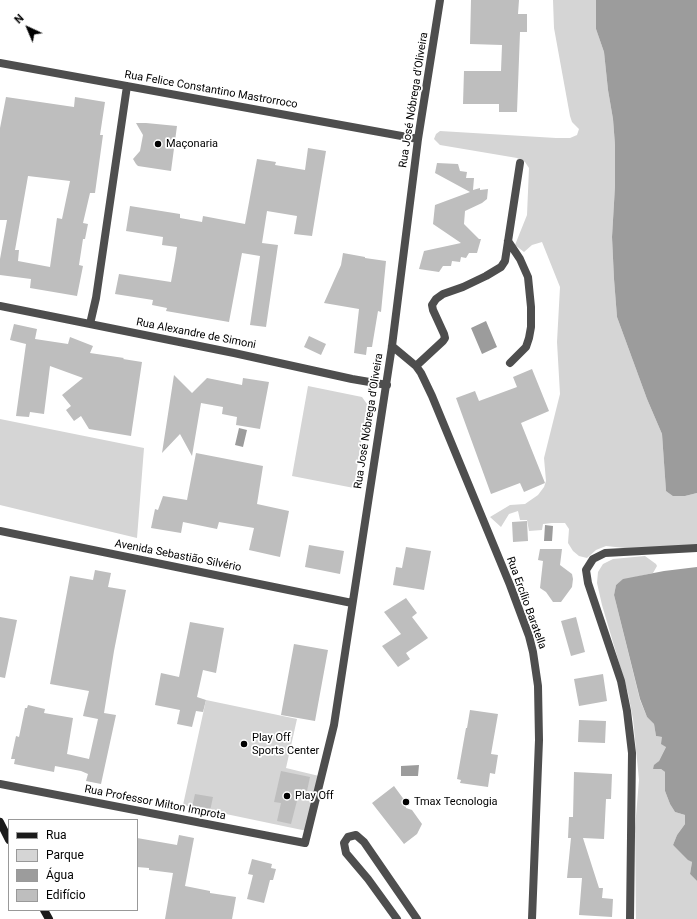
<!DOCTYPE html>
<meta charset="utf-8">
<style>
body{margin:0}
#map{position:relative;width:697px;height:919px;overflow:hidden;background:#fff;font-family:Roboto,sans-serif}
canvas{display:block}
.legend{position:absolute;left:8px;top:819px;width:130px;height:92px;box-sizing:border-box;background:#fff;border:1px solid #999;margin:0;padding:5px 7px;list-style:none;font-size:12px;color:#000}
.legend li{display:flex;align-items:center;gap:8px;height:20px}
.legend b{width:20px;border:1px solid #999}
.north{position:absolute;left:8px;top:8px;width:40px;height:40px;-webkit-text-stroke:3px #fff;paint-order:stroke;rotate:316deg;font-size:11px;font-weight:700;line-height:16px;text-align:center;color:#000}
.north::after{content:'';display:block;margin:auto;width:14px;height:18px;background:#000;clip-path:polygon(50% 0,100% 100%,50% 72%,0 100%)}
</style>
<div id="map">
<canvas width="697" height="919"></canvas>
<ul class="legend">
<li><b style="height:5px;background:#1b1b1b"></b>Rua</li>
<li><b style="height:11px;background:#d5d5d5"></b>Parque</li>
<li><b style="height:11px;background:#9c9c9c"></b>Água</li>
<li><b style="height:11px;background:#bebebe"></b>Edifício</li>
</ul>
<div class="north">N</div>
</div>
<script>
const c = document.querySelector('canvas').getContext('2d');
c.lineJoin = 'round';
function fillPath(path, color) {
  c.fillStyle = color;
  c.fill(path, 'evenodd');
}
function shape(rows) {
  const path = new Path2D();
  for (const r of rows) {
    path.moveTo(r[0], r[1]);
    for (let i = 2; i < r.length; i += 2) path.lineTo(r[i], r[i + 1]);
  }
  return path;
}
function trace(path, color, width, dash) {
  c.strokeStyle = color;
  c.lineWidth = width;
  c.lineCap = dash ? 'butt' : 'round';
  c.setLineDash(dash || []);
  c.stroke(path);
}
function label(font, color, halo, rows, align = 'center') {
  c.font = font + ' Roboto,sans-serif';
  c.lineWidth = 3.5;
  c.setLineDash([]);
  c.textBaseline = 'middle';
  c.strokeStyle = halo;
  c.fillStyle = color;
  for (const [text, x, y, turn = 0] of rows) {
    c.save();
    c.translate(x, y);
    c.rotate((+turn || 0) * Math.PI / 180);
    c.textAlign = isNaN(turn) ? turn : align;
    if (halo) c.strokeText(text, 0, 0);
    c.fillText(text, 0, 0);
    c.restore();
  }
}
fillPath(shape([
 [553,0,596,0,596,29,604,52,608,90,613,119,615,145,615,186,612,237,614,279,617,317,647,399,662,434,666,491,685,496,697,493,697,545,634,549,606,546,596,550,587,558,579,556,573,551,568,543,569,529,565,523,552,523,543,524,542,530,529,531,527,520,520,520,518,511,509,514,501,527,490,517,510,505,525,504,538,495,544,487,546,481,544,458,560,394,557,342,560,287,542,242,532,245,524,252,515,245,527,215,529,168,525,162,517,158,440,145,434,139,436,134,440,131,556,138,570,138,577,135,579,129,572,122,570,116,554,28],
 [308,386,362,397,367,404,354,488,292,476],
 [0,419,144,448,137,538,0,505],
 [645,556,656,564,657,566,653,573,623,580,616,585,614,595,640,700,647,717,654,724,656,736,663,737,666,747,659,761,653,769,661,769,665,772,665,791,670,804,675,812,685,815,685,824,677,835,673,845,688,859,692,862,690,874,697,881,697,919,636,919,635,828,639,780,633,719,628,693,602,605,597,583,598,572,603,564,613,559],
 [206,700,297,719,286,768,319,776,307,831,183,805]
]), '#d5d5d5');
fillPath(shape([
 [596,0,697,0,697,493,685,496,673,496,666,491,662,434,647,399,617,317,614,279,612,237,615,186,615,145,613,119,608,90,604,52,596,29],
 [486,321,497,347,482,354,471,328],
 [239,428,247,430,243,447,235,445],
 [545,525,553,526,552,541,544,541],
 [697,567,697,881,690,874,692,862,688,860,673,845,677,835,685,824,685,815,675,812,670,804,665,791,665,772,661,769,653,769,654,765,659,761,666,747,661,744,662,737,656,736,654,724,647,717,640,699,614,595,616,585,623,579,664,571],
 [419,765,418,776,401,776,401,766]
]), '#9c9c9c');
fillPath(shape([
 [471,0,519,0,518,14,527,14,527,32,520,32,517,112,499,112,499,104,463,104,464,71,501,71,502,45,470,44],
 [6,97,74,107,75,97,105,102,100,135,103,135,95,193,90,193,83,223,88,224,85,239,83,239,79,265,83,266,77,296,30,288,31,279,0,275,0,259,7,220,0,220,0,128],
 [28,176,70,181,62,219,57,218,50,267,18,261,19,250,15,250],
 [136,123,146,123,177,126,171,171,138,166,136,164,133,159,140,151,143,135],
 [308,148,326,151,312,236,294,234,297,216,267,211,262,243,278,245,266,327,250,325,260,256,242,253,229,322,166,311,167,308,152,305,153,300,115,294,119,274,171,282,175,260,177,247,162,245,163,237,126,231,130,206,180,214,180,218,202,222,203,216,245,224,257,159,276,162,275,165,305,170],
 [437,163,458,164,460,171,467,172,466,178,474,178,473,190,480,188,480,190,488,189,487,199,482,203,465,211,464,224,479,239,481,239,477,253,469,253,466,258,461,257,460,262,452,261,451,266,443,266,439,272,419,269,424,251,461,243,433,224,435,205,470,192,435,173],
 [343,253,365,257,365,258,386,261,381,312,378,311,372,347,367,347,366,355,354,353,359,309,324,303,341,265],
 [14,324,37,329,35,339,68,344,70,337,93,346,90,353,124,358,123,359,142,362,131,436,89,429,81,416,74,421,66,410,71,406,62,395,83,378,50,366,44,414,30,412,29,417,16,416,26,344,10,340],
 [309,336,326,344,321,355,304,347],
 [532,369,549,411,521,423,545,483,524,492,520,483,491,494,456,398,475,391,479,401,517,387,513,377],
 [174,375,192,393,207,378,242,385,243,378,269,382,260,429,236,425,237,417,222,414,223,407,201,403,192,456,180,434,162,453],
 [196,453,263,466,257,504,289,511,280,557,249,550,254,528,219,522,217,529,183,522,181,533,151,528,155,509,158,510,163,496,187,500],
 [527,521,528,541,513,542,512,522],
 [309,545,344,551,340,574,305,567],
 [406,547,431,551,424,590,393,585,396,567,402,568],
 [540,549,562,549,560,565,572,574,573,579,572,587,561,602,553,602,546,592,540,588,543,561,538,560],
 [95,570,111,573,108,587,126,590,114,651,104,713,116,715,101,784,86,781,88,774,81,771,55,766,54,772,14,764,15,759,11,759,16,736,19,737,25,708,27,708,28,705,45,709,44,713,73,718,67,754,89,759,98,719,83,716,89,691,50,684,70,576,93,580],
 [406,598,417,613,412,617,428,638,406,653,410,659,398,667,382,646,401,634,384,612],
 [0,617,17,620,5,678,0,677],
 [576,617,585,652,571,656,561,621],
 [190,622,224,628,216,673,203,670,197,697,206,700,203,712,196,711,192,727,177,724,180,710,155,705,161,673,179,677],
 [294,644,328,650,315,721,281,715],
 [603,674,607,701,579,706,574,679],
 [470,710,498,714,491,754,498,755,495,774,490,773,488,787,460,783,461,780,457,779,466,728,467,728],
 [579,720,606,721,605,743,578,742],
 [281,771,310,777,307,791,300,789,291,824,277,821,281,803,274,802],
 [574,772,612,774,611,799,606,799,604,839,583,838,599,888,603,888,602,898,613,899,612,917,579,915,582,878,567,878,571,838,568,838,569,817,573,817],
 [394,786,405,801,406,808,412,810,422,824,417,834,404,844,372,803],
 [195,794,213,797,210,811,192,807],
 [179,835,194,838,185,886,210,891,210,893,236,897,232,919,165,919,173,873,149,870,149,868,137,867,137,838,177,845],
 [252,859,272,864,271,868,276,869,273,880,270,880,264,903,247,899,253,875,248,874]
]), '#bebebe');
trace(shape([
 [0,63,418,139],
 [508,241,520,259,528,277,531,307,531,327,529,338,526,347,510,363],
 [0,306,234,353,352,379,387,385],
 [90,324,96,298,127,86],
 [392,346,416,366,421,373,432,396,510,585,529,636,533,652,538,686,539,740,532,919],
 [416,366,443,341,445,338,444,334,433,310,432,305,436,299,443,294,463,287,486,276,501,267,505,261,520,163],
 [0,531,352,603],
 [0,784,305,843,334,725,392,346,418,139,440,0],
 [397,919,368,879,346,853,344,843,348,837,356,835,364,842,417,919],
 [630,919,632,753,627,711,621,681,588,583,586,570,593,559,605,553,697,548]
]), '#4e4e4e', 8);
trace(shape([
 [0,822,9,840],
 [44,910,49,919]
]), '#1b1b1b', 8);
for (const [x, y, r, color] of [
 [158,144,4,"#000"],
 [244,744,4,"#000"],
 [287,796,4,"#000"],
 [406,802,4,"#000"]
]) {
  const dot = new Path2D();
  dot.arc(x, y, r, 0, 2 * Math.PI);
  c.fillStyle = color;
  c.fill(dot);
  trace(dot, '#fff', 1.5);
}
label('11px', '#000', '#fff', [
 ["Rua Felice Constantino Mastrorroco",211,90,10],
 ["Rua José Nóbrega d'Oliveira",414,100,-81],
 ["Rua Alexandre de Simoni",196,334,11],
 ["Rua José Nóbrega d'Oliveira",369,421,-81],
 ["Avenida Sebastião Silvério",178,556,11],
 ["Rua Ercílio Baratella",526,603,70],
 ["Rua Professor Milton Improta",155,803,11]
]);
label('11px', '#000', '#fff', [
 ["Maçonaria",166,144],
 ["Play Off",252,738],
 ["Sports Center",252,751],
 ["Play Off",295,796],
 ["Tmax Tecnologia",414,802]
], 'left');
</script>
